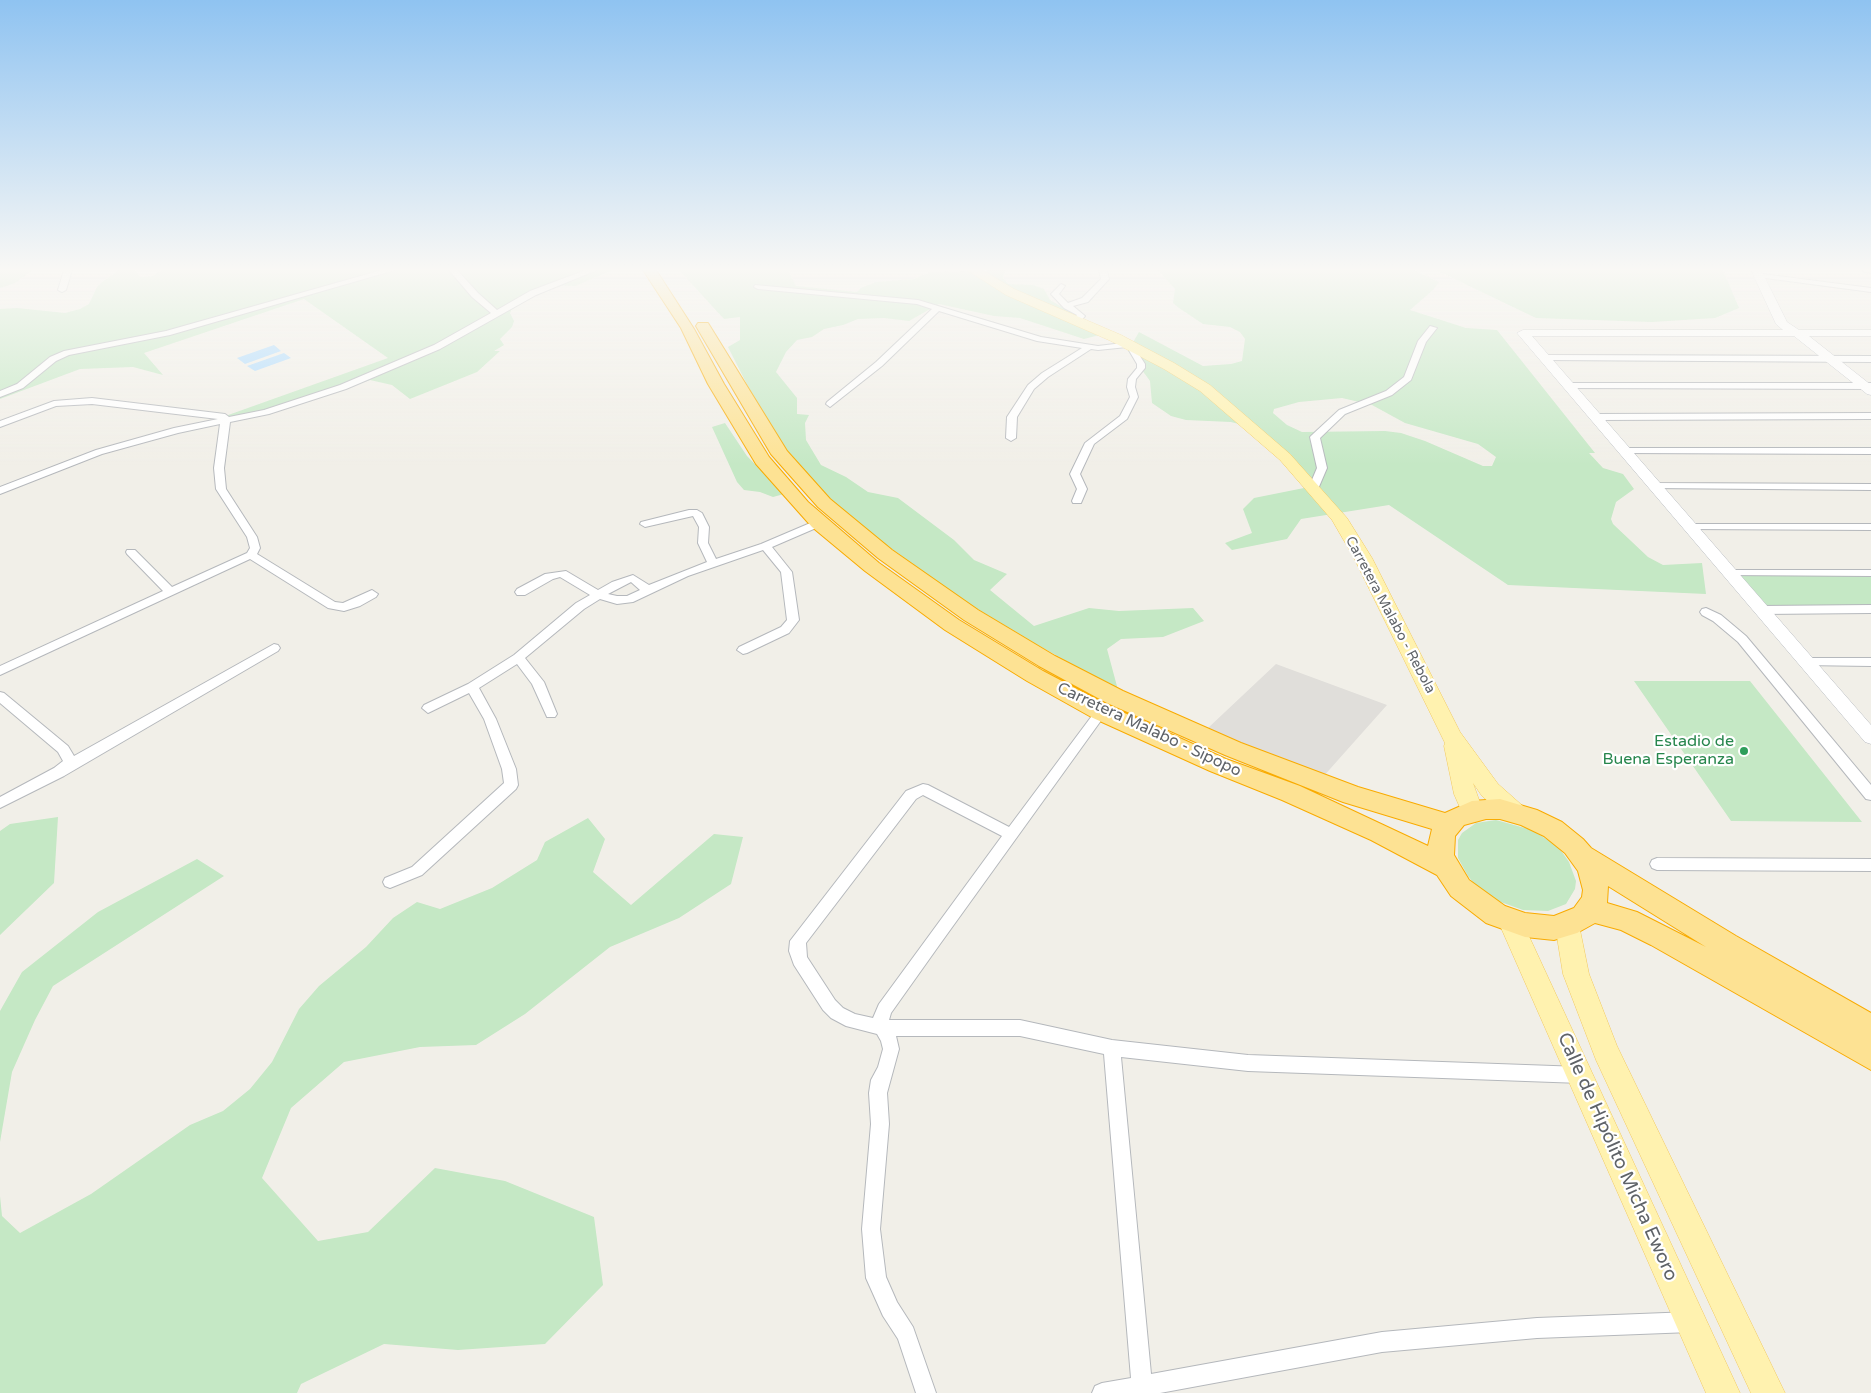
<!DOCTYPE html>
<meta charset="utf-8">
<style>
body{margin:0}
canvas{display:block;background:#f1efe8}
</style>
<canvas width="1871" height="1393"></canvas>
<script>
const c = document.querySelector('canvas').getContext('2d');
c.lineJoin = 'round';
function fillPath(path, color) {
  c.fillStyle = color;
  c.fill(path, 'evenodd');
}
function shape(rows) {
  const path = new Path2D();
  for (const r of rows) {
    path.moveTo(r[0], r[1]);
    for (let i = 2; i < r.length; i += 2) path.lineTo(r[i], r[i + 1]);
  }
  return path;
}
function trace(path, color, width, dash) {
  c.strokeStyle = color;
  c.lineWidth = width;
  c.lineCap = dash ? 'butt' : 'round';
  c.setLineDash(dash || []);
  c.stroke(path);
}
function label(font, color, halo, rows, align = 'center') {
  c.font = font + ' "Varela Round",sans-serif';
  c.lineWidth = 4.5;
  c.setLineDash([]);
  c.textBaseline = 'middle';
  c.strokeStyle = halo;
  c.fillStyle = color;
  for (const [text, x, y, turn = 0] of rows) {
    c.save();
    c.translate(x, y);
    c.rotate((+turn || 0) * Math.PI / 180);
    c.textAlign = isNaN(turn) ? turn : align;
    if (halo) c.strokeText(text, 0, 0);
    c.fillText(text, 0, 0);
    c.restore();
  }
}
fillPath(shape([
 [1276,664,1387,705,1322,778,1208,728]
]), '#e0deda');
fillPath(shape([
 [0,270,33,270,15,283,0,288],
 [119,270,135,270,140,277,153,276,162,270,613,270,575,286,559,285,513,306,510,313,514,321,512,327,500,339,504,345,494,351,500,351,477,372,410,399,392,385,370,380,306,402,225,422,217,419,388,358,304,299,144,353,163,375,133,367,80,369,0,399,0,309,17,308,65,313,80,309,89,304,97,287,102,282],
 [679,270,790,270,789,272,796,286,857,292,861,288,876,282,913,279,931,272,1005,270,1003,278,1008,284,1033,285,1044,289,1050,300,1107,333,1084,339,1020,318,994,316,939,304,909,321,884,318,858,319,843,325,824,329,812,337,797,340,786,352,776,372,797,398,797,414,809,415,805,423,806,440,821,465,846,477,868,492,898,498,954,540,974,560,1007,574,990,590,1034,626,1089,608,1119,611,1193,608,1204,621,1163,637,1121,639,1107,649,1118,690,1036,644,969,604,882,542,829,498,802,471,766,422,728,347,740,340,740,317,724,319],
 [1158,270,1414,270,1439,282,1433,290,1410,310,1466,328,1497,330,1595,453,1589,453,1603,468,1623,474,1634,489,1616,502,1611,519,1613,524,1648,557,1663,565,1702,563,1706,594,1508,585,1389,505,1301,519,1287,539,1232,550,1225,543,1252,533,1243,509,1254,498,1309,487,1246,426,1231,422,1186,420,1171,416,1152,403,1150,381,1128,351,1139,332,1203,366,1231,364,1242,361,1245,339,1240,332,1230,327,1203,324,1179,308,1173,303,1175,289],
 [1342,398,1372,405,1405,423,1478,444,1496,457,1492,466,1483,466,1425,441,1401,433,1385,431,1302,432,1287,425,1273,413,1274,409,1299,402],
 [1436,270,1723,270,1739,308,1715,318,1652,322,1536,318],
 [725,423,747,456,784,494,773,497,760,492,744,490,737,482,712,427],
 [1740,576,1871,576,1871,608,1767,608],
 [1634,681,1750,681,1862,822,1731,821],
 [58,817,54,883,0,935,0,831,10,824],
 [588,818,605,839,593,872,631,905,714,834,743,837,731,884,679,918,610,947,525,1014,476,1045,420,1047,344,1062,291,1108,262,1178,318,1241,368,1232,435,1168,505,1181,594,1217,603,1285,545,1344,458,1350,384,1344,301,1384,297,1393,0,1393,0,1196,2,1216,20,1233,91,1194,190,1125,223,1111,250,1089,272,1062,299,1009,319,986,366,947,393,918,417,902,440,909,492,888,537,860,545,842],
 [1496,820,1532,830,1554,844,1562,852,1569,862,1576,881,1575,889,1566,904,1548,911,1523,910,1498,901,1476,886,1468,876,1458,858,1458,840,1462,833,1476,823],
 [197,859,224,876,53,986,35,1020,12,1072,0,1142,0,1011,22,972,98,912]
]), '#c5e8c5');
fillPath(shape([
 [274,345,281,351,245,364,237,358],
 [284,353,291,358,255,371,247,366]
]), '#aadaff');
const street = shape([
 [64,270,72,270,66,290,62,292,58,290,64,270],
 [382,270,395,270,170,335,69,355,56,361,23,388,0,397,0,391,17,384,50,357,64,351,166,331,382,270],
 [449,270,457,270,478,293,497,310,530,291,586,270,597,270,536,295,440,349,346,389,269,414,230,422,224,468,226,489,257,537,260,548,257,554,335,602,343,603,372,590,378,594,376,597,360,606,344,611,328,608,250,559,0,675,0,666,163,591,127,554,126,552,127,550,135,550,172,587,247,553,250,548,247,537,216,489,214,468,220,424,178,433,102,454,0,494,0,487,96,450,174,428,218,419,92,404,56,406,0,427,0,421,54,401,92,398,225,414,229,417,264,410,340,385,434,345,491,313,472,297,449,270],
 [1099,270,1107,270,1109,279,1088,302,1073,306,1085,316,1079,323,1073,323,1072,321,1077,315,1064,308,1051,294,1061,284,1065,286,1059,294,1068,303,1082,298,1101,279,1099,270],
 [1863,270,1871,270,1871,273,1864,272,1863,270],
 [1755,273,1871,288,1871,292,1758,277,1754,275,1755,273],
 [755,285,918,300,1041,337,1098,346,1131,342,1145,364,1145,368,1136,379,1135,387,1138,397,1127,419,1094,444,1080,474,1087,489,1081,503,1073,503,1072,501,1077,489,1070,474,1085,443,1120,416,1130,397,1127,387,1128,379,1137,368,1137,364,1127,347,1098,350,1091,349,1048,377,1034,389,1017,417,1016,438,1011,441,1006,438,1007,417,1028,385,1042,373,1082,348,1037,341,939,311,882,366,830,407,826,404,827,402,876,362,932,309,917,304,758,289,754,287,755,285],
 [1430,326,1437,328,1426,342,1411,380,1392,395,1345,414,1320,438,1327,468,1318,489,1310,489,1309,487,1317,468,1310,437,1312,435,1339,410,1386,391,1404,377,1418,341,1430,326],
 [1545,355,1871,356,1871,362,1542,360,1542,356,1545,355],
 [1569,383,1871,383,1871,389,1566,388,1565,386,1569,383],
 [1871,413,1871,419,1596,420,1591,417,1596,414,1871,413],
 [1624,448,1871,448,1871,454,1621,453,1621,449,1624,448],
 [1655,483,1871,484,1871,490,1651,488,1651,484,1655,483],
 [689,510,697,510,702,513,709,527,708,543,716,559,761,544,815,521,823,521,823,525,772,547,792,572,799,620,789,633,747,653,743,654,737,650,739,647,781,627,787,620,781,572,763,550,688,576,633,602,617,604,600,599,584,609,525,658,544,682,557,714,555,717,547,717,532,684,517,664,479,688,496,719,516,769,518,785,516,789,422,875,390,888,385,886,383,882,385,878,412,867,504,783,502,769,484,719,469,693,428,713,422,708,424,705,468,684,514,655,576,603,590,595,560,577,553,579,525,595,517,595,515,592,517,589,545,574,566,571,598,590,612,582,633,575,649,585,707,562,698,543,699,527,693,516,645,527,640,524,641,522,689,510],
 [631,582,640,590,627,596,617,596,608,594,631,582],
 [1691,524,1871,524,1871,530,1687,529,1686,527,1691,524],
 [1730,570,1871,570,1871,576,1726,575,1724,573,1726,571,1730,570],
 [1871,605,1871,613,1762,614,1756,610,1762,606,1871,605],
 [1706,608,1721,615,1746,636,1871,785,1871,800,1866,799,1738,642,1713,621,1702,615,1700,612,1702,609,1706,608],
 [274,644,278,645,280,648,278,651,64,776,0,808,0,797,54,768,63,761,58,752,0,703,0,692,4,693,68,746,74,756,274,644],
 [1806,658,1871,658,1871,666,1802,665,1800,662,1802,659,1806,658],
 [1101,707,1105,709,1107,712,1105,715,940,944,891,1013,889,1020,1020,1020,1112,1040,1248,1055,1581,1067,1587,1069,1590,1075,1587,1081,1581,1083,1248,1071,1121,1057,1151,1374,1382,1332,1537,1318,1691,1312,1698,1315,1701,1322,1698,1329,1691,1332,1537,1338,1382,1352,1160,1393,1092,1393,1095,1386,1102,1383,1131,1378,1104,1054,1020,1036,896,1036,899,1049,887,1093,889,1124,880,1229,886,1277,897,1302,913,1327,936,1393,916,1393,898,1339,883,1316,866,1278,862,1229,871,1124,869,1093,871,1080,878,1067,883,1049,881,1041,877,1034,846,1026,831,1018,823,1010,794,965,789,951,790,941,906,791,923,784,928,785,1009,827,1097,709,1101,707],
 [923,795,1002,836,879,1004,873,1018,855,1014,843,1008,835,1000,807,957,806,943,916,799,923,795],
 [1657,858,1871,859,1871,871,1657,870,1652,868,1650,864,1652,860,1657,858]
]);
const secondary = shape([
 [1751,270,1761,270,1787,322,1799,330,1871,330,1871,336,1809,336,1871,385,1871,395,1867,394,1794,336,1532,336,1871,725,1871,744,1865,742,1517,333,1523,330,1783,330,1776,324,1751,270]
]);
const primary = shape([
 [967,270,982,270,1014,289,1121,335,1174,363,1210,385,1290,454,1347,518,1372,558,1460,732,1498,784,1524,807,1527,813,1524,819,1516,822,1508,819,1482,796,1473,783,1483,811,1480,817,1472,820,1464,817,1454,794,1444,746,1445,743,1354,558,1332,520,1280,460,1200,391,1164,369,1111,341,1006,295,967,270],
 [1510,911,1519,914,1522,921,1740,1393,1706,1393,1498,921,1501,914,1510,911],
 [1567,914,1576,918,1579,925,1589,974,1617,1046,1785,1393,1751,1393,1596,1060,1563,974,1555,925,1558,918,1567,914]
]);
const highway = shape([
 [643,270,656,270,694,329,724,384,769,457,808,502,879,563,959,620,1043,671,1109,706,1226,759,1300,786,1428,846,1432,829,1343,802,1225,755,1107,703,1039,666,964,620,878,558,818,507,771,454,696,326,698,323,708,323,787,451,830,499,892,550,978,610,1055,656,1123,691,1241,743,1358,787,1445,813,1472,801,1500,799,1537,810,1562,822,1583,839,1591,848,1736,936,1871,1013,1871,1070,1651,945,1621,930,1595,923,1577,933,1554,940,1525,937,1486,923,1451,896,1437,875,1371,840,1282,800,1210,771,1093,718,1027,681,945,630,865,571,812,527,756,464,708,384,681,328,643,270],
 [1486,819,1500,819,1521,825,1544,836,1565,853,1578,871,1583,890,1582,897,1574,908,1554,916,1525,913,1505,906,1469,880,1454,855,1455,836,1464,825,1486,819],
 [1608,886,1706,947,1637,912,1607,903,1608,886]
]);
trace(street, '#b5b8bc', 2);
trace(secondary, '#b6babf', 1);
trace(primary, '#f2c960', 1);
trace(highway, '#f9ab00', 2);
fillPath(street, '#fff');
fillPath(secondary, '#fff');
fillPath(primary, '#fff2af');
fillPath(highway, '#fde293');
const sky = c.createLinearGradient(0, 0, 0, 465);
sky.addColorStop(0, '#8fc3f1');
sky.addColorStop(0.58, '#f9f8f5');
sky.addColorStop(1, '#f9f8f500');
c.fillStyle = sky;
c.fillRect(0, 0, 1871, 465);
for (const [x, y, r, color] of [
 [1744,751,5,"#2e9e5b"]
]) {
  const dot = new Path2D();
  dot.arc(x, y, r, 0, 2 * Math.PI);
  c.fillStyle = color;
  c.fill(dot);
  trace(dot, '#fff', 2);
}
label('14px', '#5f6368', '#fff', [
 ["Carretera Malabo - Rebola",1390,615,62]
]);
label('16px', '#5f6368', '#fff', [
 ["Carretera Malabo - Sipopo",1149,730,25]
]);
label('16px', '#27864d', '#fff', [
 ["Estadio de",1734,742],
 ["Buena Esperanza",1734,760]
], 'right');
label('19px', '#5f6368', '#fff', [
 ["Calle de Hipólito Micha Eworo",1617,1157,66]
]);
</script>
